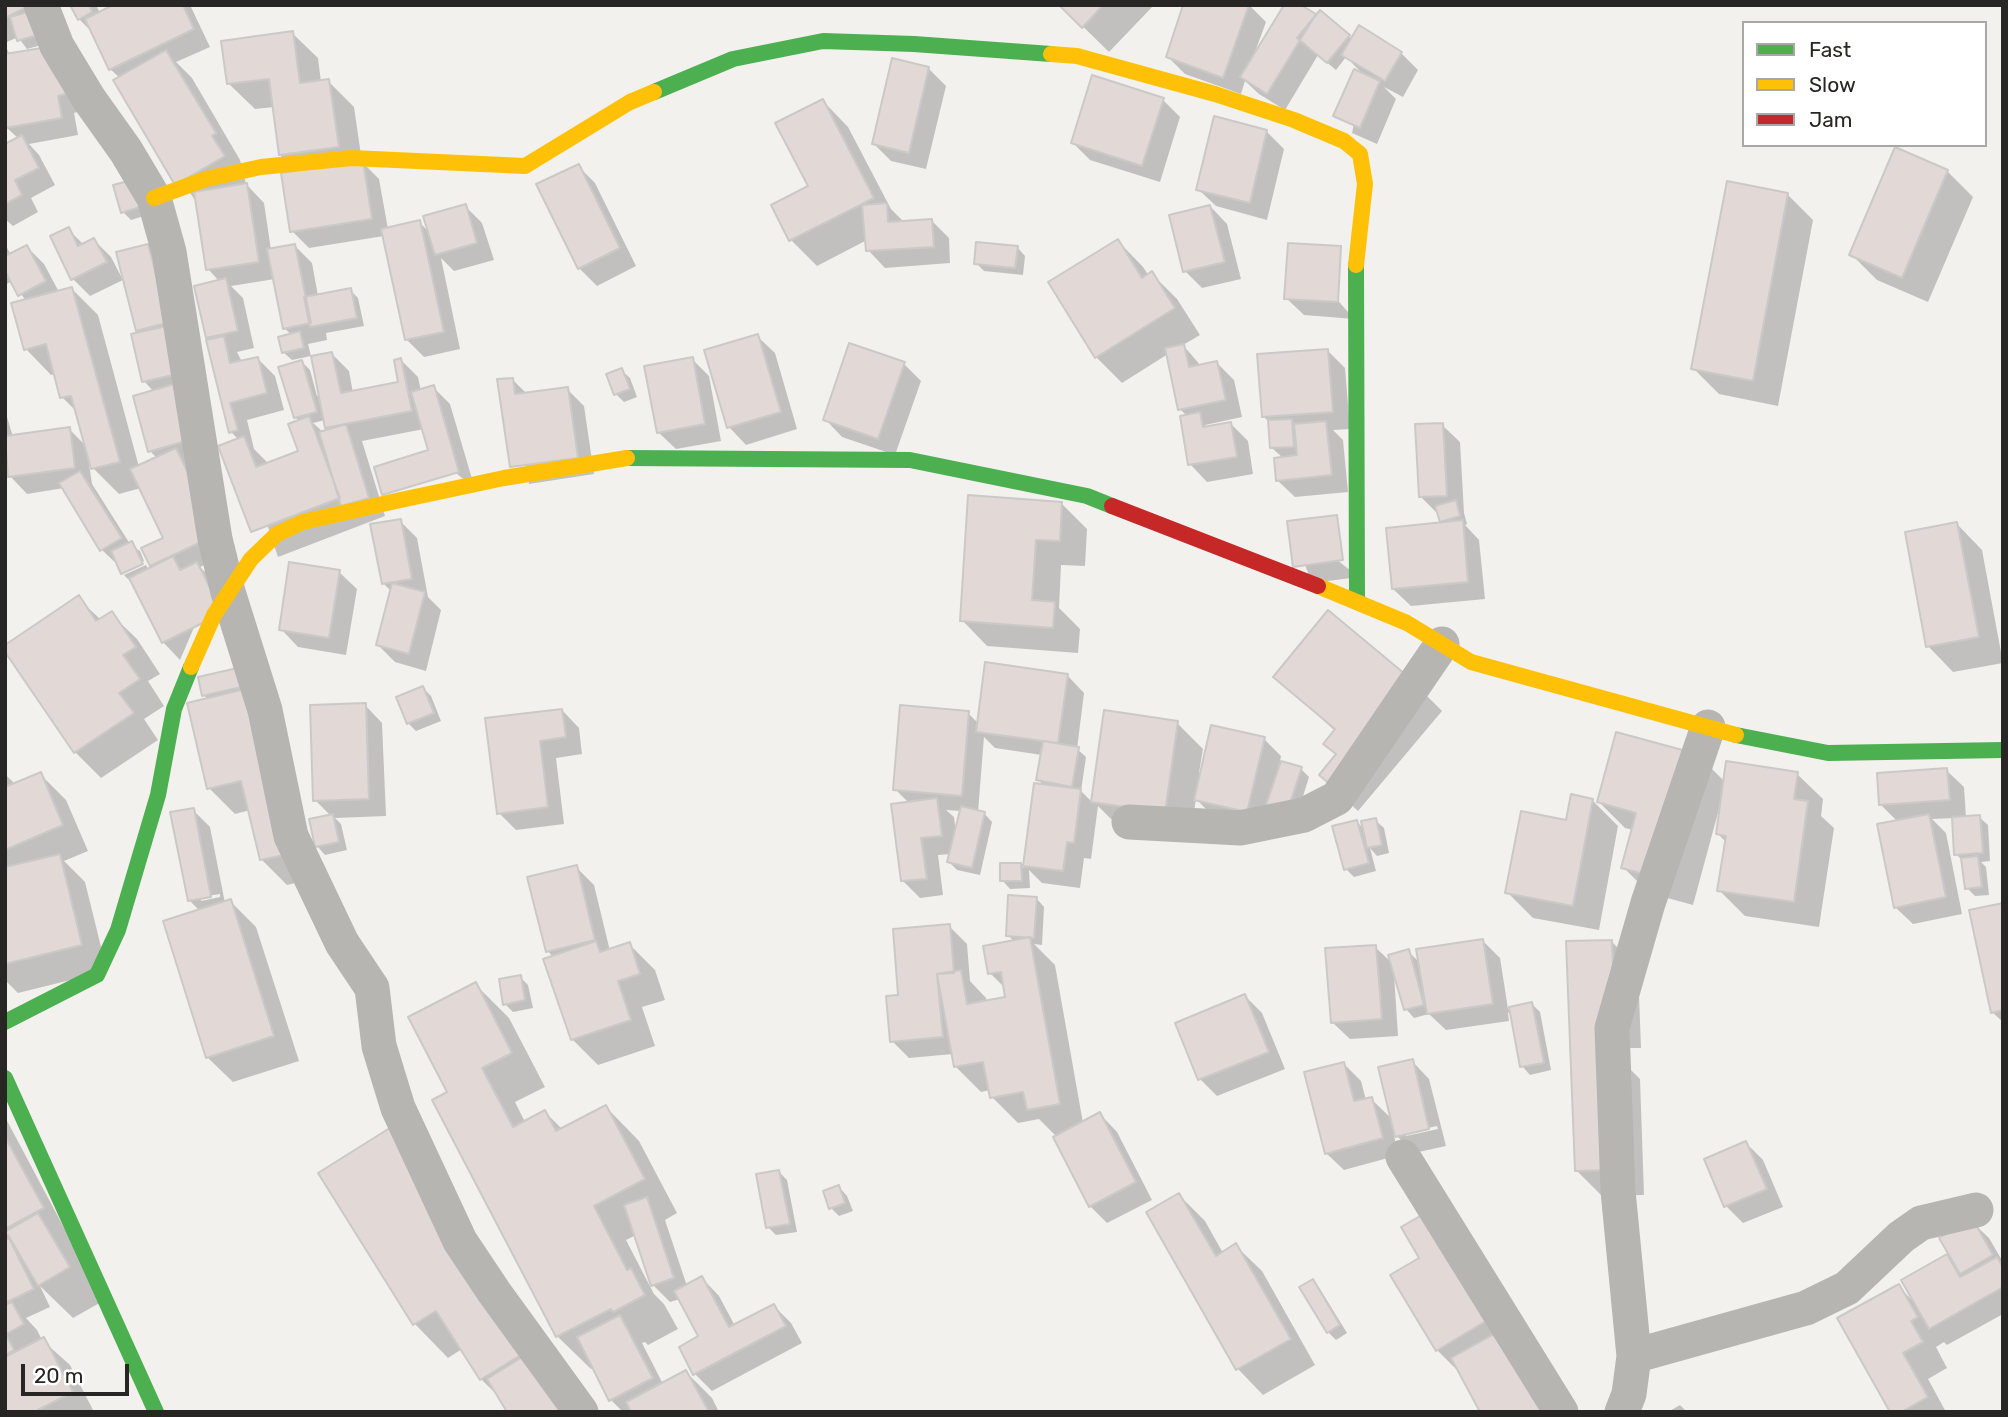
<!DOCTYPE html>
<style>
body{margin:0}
#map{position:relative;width:2008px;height:1417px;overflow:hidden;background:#f3f1ee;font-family:Rubik,sans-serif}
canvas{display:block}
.frame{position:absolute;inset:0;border:7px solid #272624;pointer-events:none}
.legend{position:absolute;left:1742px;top:21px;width:245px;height:126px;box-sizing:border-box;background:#fff;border:2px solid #a9a8a7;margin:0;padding:9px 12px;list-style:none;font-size:21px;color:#272624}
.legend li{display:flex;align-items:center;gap:14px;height:35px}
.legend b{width:35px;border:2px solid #a9a8a7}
.scale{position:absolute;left:21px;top:1364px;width:108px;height:32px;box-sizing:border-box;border:4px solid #272624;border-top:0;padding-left:9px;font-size:21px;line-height:24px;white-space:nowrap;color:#272624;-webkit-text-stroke:5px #fff;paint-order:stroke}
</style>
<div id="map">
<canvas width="2008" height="1417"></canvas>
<div class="frame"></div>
<ul class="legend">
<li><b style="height:9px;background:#4caf50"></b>Fast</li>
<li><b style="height:9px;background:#ffc107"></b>Slow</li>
<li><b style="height:9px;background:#c62828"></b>Jam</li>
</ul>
<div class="scale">20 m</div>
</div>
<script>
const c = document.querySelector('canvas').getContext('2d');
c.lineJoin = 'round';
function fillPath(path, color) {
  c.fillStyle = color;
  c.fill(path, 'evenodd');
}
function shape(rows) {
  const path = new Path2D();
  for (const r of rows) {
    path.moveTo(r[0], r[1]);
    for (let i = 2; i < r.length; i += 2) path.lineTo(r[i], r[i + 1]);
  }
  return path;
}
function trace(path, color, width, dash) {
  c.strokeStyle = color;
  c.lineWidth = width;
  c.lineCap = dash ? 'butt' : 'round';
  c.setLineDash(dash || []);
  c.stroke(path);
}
fillPath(shape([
 [5,5,40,5,52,42,27,49,18,37,5,43],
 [72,5,96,5,100,13,110,8,107,5,190,5,210,47,176,62,192,78,240,160,246,184,264,203,271,250,294,245,312,263,318,296,350,290,358,298,364,326,326,333,327,340,308,344,311,356,292,360,283,352,292,335,284,328,275,279,231,286,243,298,254,348,237,352,242,362,258,359,275,376,284,410,247,420,254,449,269,464,300,452,300,422,295,417,302,362,310,370,317,396,320,395,332,354,349,371,353,393,400,383,401,360,418,377,421,391,433,387,450,404,475,489,430,451,424,429,362,441,385,516,278,557,239,440,231,432,211,341,208,337,220,282,208,269,197,204,120,78,110,69,93,33,79,19],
 [325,420,326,427,330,431,323,432,313,423],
 [1061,5,1154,5,1109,52],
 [1185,5,1249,5,1266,22,1255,52,1315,16,1317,18,1320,13,1352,39,1401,53,1418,70,1403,97,1384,87,1396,99,1377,144,1352,133,1364,75,1346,57,1336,70,1318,55,1285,110,1259,94,1245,81,1241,94,1185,74,1168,57],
 [292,33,318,58,321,82,328,81,354,107,362,162,379,179,388,229,419,222,430,233,465,206,482,223,494,260,454,271,441,258,460,349,424,357,407,340,384,236,309,248,292,231,274,107,255,109,229,84],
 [5,45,10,55,59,46,85,110,74,113,78,135,29,144,39,155,55,185,31,198,38,212,13,226,5,219,5,146,19,139,7,128,5,117],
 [928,68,946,86,926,169,891,161,874,144],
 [1163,100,1180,117,1160,182,1090,160,1073,143],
 [823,101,848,127,891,209,904,222,931,220,949,238,950,263,885,268,868,250,867,240,817,266,791,240,774,205,810,186],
 [1266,131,1284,149,1267,220,1216,206,1198,189],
 [578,166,595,183,636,266,597,286,579,268],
 [1947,171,1973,197,1928,302,1877,280,1851,254],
 [115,187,147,215,131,220,123,212],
 [1787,194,1813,220,1778,406,1719,394,1693,368],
 [1210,206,1227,224,1241,279,1202,288,1185,271],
 [68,229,84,245,94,240,111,257,123,280,90,296,73,279],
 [1118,241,1143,267,1149,276,1152,274,1177,299,1200,335,1183,345,1201,366,1217,363,1234,380,1242,417,1205,425,1205,428,1231,424,1248,441,1253,474,1207,482,1190,464,1187,416,1180,409,1168,354,1122,383,1096,357],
 [5,244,11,255,27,247,44,264,59,292,72,289,98,315,139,467,157,458,150,451,154,392,144,381,142,334,138,330,148,246,165,263,234,551,200,567,214,581,180,660,163,642,131,582,124,575,146,565,149,571,154,568,151,565,165,539,141,488,119,494,89,464,92,484,130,544,140,551,144,561,124,571,124,574,120,567,102,550,64,488,27,494,10,476,5,445,5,410,13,437,69,429,87,447,78,413,62,397,56,374,51,375,26,349,26,301,12,281,5,285],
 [1290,245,1354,319,1304,315,1286,298],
 [1017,247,1025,256,1023,275,984,271,976,263],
 [757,336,775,353,797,429,746,445,729,427,706,351],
 [1327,350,1345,368,1350,429,1333,430,1343,440,1348,492,1295,497,1277,480,1283,458,1272,448,1270,423,1263,416],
 [692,359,709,376,721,441,676,449,658,432],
 [904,364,921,381,895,455,842,437,825,419],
 [621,370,630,378,637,397,624,402,616,394],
 [512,379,527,394,567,389,584,406,594,474,529,484],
 [1442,425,1460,442,1464,513,1467,524,1465,525,1479,540,1485,599,1411,606,1393,589,1444,524,1438,514,1421,497],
 [1061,503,1087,529,1085,566,1061,565,1059,608,1080,629,1078,653,987,646,962,620],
 [400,521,417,538,428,597,441,610,426,671,395,662,378,645,392,592,383,583],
 [1289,523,1359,577,1312,583],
 [1957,524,1982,550,2003,663,1953,672,1928,646],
 [339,572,357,589,346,655,298,647,281,629],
 [78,598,101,620,111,614,137,639,160,674,148,681,164,706,144,719,158,740,101,778,75,752],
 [241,669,313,879,287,885,261,859,250,810,235,814,209,788,208,700,204,695],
 [1067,675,1084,693,1077,749,1086,757,1081,791,1093,803,1106,712,1177,723,1203,749,1199,773,1202,774,1264,739,1281,756,1280,762,1301,769,1309,777,1295,822,1214,817,1196,799,1190,838,1119,827,1098,806,1091,859,1084,858,1080,888,1042,883,1029,870,1030,888,1010,889,1002,880,1021,865,1024,868,1035,785,1045,786,1038,780,1042,755,995,748,984,737,978,812,984,813,992,822,980,875,957,870,949,862,951,854,938,855,943,895,920,898,903,881,909,803,895,789,968,713,979,724],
 [946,810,961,811,956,833,954,817],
 [1276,677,1416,685,1442,711,1358,811,1347,801,1337,756,1325,744,1335,731],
 [423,688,431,696,441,721,416,731,408,723],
 [365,705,382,723,386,816,335,818,341,824,347,850,325,855,317,846,331,816,315,800],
 [562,710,579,728,582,754,556,758,564,824,516,830,499,813,487,720],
 [1700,757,1725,782,1797,774,1823,799,1821,816,1834,828,1819,927,1745,916,1719,890,1726,842,1718,834,1721,810,1719,809,1693,905,1649,893,1623,867,1633,830,1625,828,1599,802],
 [1946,770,1964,787,1966,818,1979,817,1988,825,1990,861,1981,862,1986,867,1989,895,1975,896,1967,888,1963,861,1956,854,1954,818,1932,819,1946,833,1962,914,1913,924,1895,907,1898,822,1881,805],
 [5,774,15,784,40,774,66,800,88,851,64,861,85,882,107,971,18,993,5,980],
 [1592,800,1618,826,1599,930,1533,918,1507,892,1567,822],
 [193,810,210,827,225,903,230,901,256,927,299,1061,233,1082,207,1057,200,911,190,901],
 [220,894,220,897,201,901,201,897],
 [1375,820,1384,828,1389,853,1377,856,1370,848,1376,871,1354,877,1346,869,1357,822,1365,830],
 [576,867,594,885,610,951,629,944,655,970,665,1000,642,1007,655,1046,598,1065,572,1039,554,958,548,951],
 [1036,898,1044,907,1042,945,1034,944,1055,965,1083,1123,1100,1114,1117,1132,1152,1200,1107,1223,1090,1206,1057,1137,1039,1119,1018,1123,992,1097,990,1090,981,1092,955,1066,953,1054,909,1058,892,1041,900,996,949,926,967,944,970,981,986,998,987,1002,1007,999,1006,989,990,973,1015,942,1008,935],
 [2003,905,2003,1022,1992,1012],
 [1483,941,1500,958,1508,1009,1532,1004,1540,1012,1551,1070,1530,1075,1522,1066,1511,1012,1508,1013,1509,1021,1446,1030,1429,1014,1414,1018,1406,1009,1394,974,1398,1036,1350,1039,1332,1022,1375,947,1392,963,1408,951,1420,963],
 [1612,942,1638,968,1641,1048,1626,1048,1627,1066,1640,1079,1644,1195,1602,1196,1576,1170],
 [520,977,528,985,533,1008,513,1012,505,1004],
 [475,984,509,1018,545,1087,515,1102,525,1122,545,1112,563,1130,606,1107,639,1141,677,1213,665,1220,687,1286,702,1278,719,1296,735,1326,774,1306,791,1323,802,1343,712,1391,695,1374,701,1337,680,1299,670,1302,653,1285,636,1235,626,1240,654,1294,664,1304,678,1329,648,1345,645,1342,642,1343,663,1384,686,1372,712,1398,719,1412,623,1412,611,1400,594,1368,591,1369,557,1336,450,1093],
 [1245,996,1262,1013,1285,1069,1217,1096,1200,1079],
 [1412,1061,1429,1079,1446,1146,1414,1153,1393,1132,1399,1155,1344,1170,1326,1153,1344,1064,1361,1081,1366,1100,1371,1099,1393,1120],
 [1437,1126,1438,1129,1406,1136,1406,1133],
 [5,1117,103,1301,73,1318,40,1286,50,1307,26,1318,37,1330,42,1340,70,1365,94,1412,5,1412,5,1307,8,1306,5,1303],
 [1746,1143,1763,1160,1783,1207,1743,1223,1726,1206],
 [779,1172,787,1180,797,1232,776,1235,768,1227],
 [321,1173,583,1412,502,1400,481,1379,462,1349,448,1358,415,1324],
 [839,1187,847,1196,853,1211,839,1216,831,1208],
 [1179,1195,1205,1221,1223,1253,1236,1246,1262,1271,1315,1365,1263,1395,1238,1369],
 [1971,1221,1989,1238,2003,1262,2003,1314,1947,1345,1944,1342,1936,1347,1947,1368,1928,1379,1946,1412,1892,1412,1898,1286,1913,1301,1903,1281,1951,1254],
 [1421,1258,1509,1335,1463,1376,1437,1350],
 [1312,1281,1320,1289,1347,1333,1336,1340,1328,1332],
 [1680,1405,1687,1412,1668,1412]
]), '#0003');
const building = shape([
 [5,5,31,5,5,18,5,5],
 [70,5,89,5,92,12,78,20,70,5],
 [113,5,183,5,194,29,109,70,85,19,113,5],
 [1059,5,1103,5,1082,28,1059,5],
 [1183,5,1249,5,1223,78,1166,57,1183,5],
 [1284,5,1301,5,1316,14,1267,94,1240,77,1284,5],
 [38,9,45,33,17,41,10,17,38,9],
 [1320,10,1350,35,1327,63,1297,38,1320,10],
 [1359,25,1402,52,1385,81,1341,55,1359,25],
 [293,31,300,83,329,79,339,147,279,155,269,79,227,84,221,41,293,31],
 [60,45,69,93,58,96,62,118,5,128,5,54,60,45],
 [166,50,216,133,212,136,225,156,175,185,113,80,166,50],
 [892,58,929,67,909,153,872,144,892,58],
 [1354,69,1380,81,1360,128,1333,116,1354,69],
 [1092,75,1164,98,1142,166,1071,143,1092,75],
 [823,99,874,198,789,241,771,205,808,186,775,123,823,99],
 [1214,116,1267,130,1250,203,1196,190,1214,116],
 [22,135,39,168,15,180,22,195,5,204,5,144,22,135],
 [1895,147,1948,170,1902,278,1849,255,1895,147],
 [363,160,372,219,290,232,281,173,363,160],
 [579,164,620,248,578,269,536,184,579,164],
 [132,180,140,207,121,213,113,185,132,180],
 [1727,181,1788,193,1753,381,1691,369,1727,181],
 [247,183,259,262,206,270,194,192,247,183],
 [887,203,888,222,932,219,934,247,866,251,862,205,887,203],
 [466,204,477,243,435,255,423,216,466,204],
 [1210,205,1225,262,1183,272,1169,215,1210,205],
 [420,220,444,332,405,340,381,229,420,220],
 [69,227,78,246,94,238,107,262,71,280,50,236,69,227],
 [1118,239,1142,278,1152,271,1175,308,1095,358,1048,282,1118,239],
 [976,242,1018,246,1015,268,974,264,976,242],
 [1288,243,1341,246,1338,302,1284,299,1288,243],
 [148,244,162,297,174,321,136,331,116,252,148,244],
 [295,244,311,323,283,329,267,249,295,244],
 [27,245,46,281,18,296,5,271,5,256,27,245],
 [226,278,238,331,206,338,194,286,226,278],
 [72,287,120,462,91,469,71,396,60,398,46,344,24,350,11,303,72,287],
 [351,288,357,318,310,327,304,297,351,288],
 [171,325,182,373,142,382,131,334,171,325],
 [300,331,304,348,282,353,278,337,300,331],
 [758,334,781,412,727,428,704,350,758,334],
 [224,336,230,363,258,357,267,393,230,403,238,430,229,433,206,340,224,336],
 [849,343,905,362,878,439,823,420,849,343],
 [1184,344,1189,367,1217,361,1226,400,1178,410,1165,348,1184,344],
 [1328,349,1333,412,1262,417,1257,354,1328,349],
 [332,352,341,393,398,382,394,360,401,358,412,411,325,428,311,356,332,352],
 [693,357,705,424,657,433,644,366,693,357],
 [302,360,317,412,294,418,278,367,302,360],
 [622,368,630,389,614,395,606,374,622,368],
 [513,378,515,394,568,387,578,458,510,467,497,379,513,378],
 [181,382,196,438,148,452,133,396,181,382],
 [434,385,459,472,382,495,374,467,428,450,411,392,434,385],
 [1200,412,1203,427,1231,422,1237,457,1188,465,1180,416,1200,412],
 [309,416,340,498,251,532,218,446,244,436,256,467,298,451,288,424,309,416],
 [1292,419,1294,447,1270,448,1268,420,1292,419],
 [1326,421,1332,475,1276,481,1274,458,1297,455,1294,424,1326,421],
 [1443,423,1447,496,1419,497,1415,424,1443,423],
 [346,424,369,498,341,506,319,432,346,424],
 [70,427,75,468,8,477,5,436,70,427],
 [176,448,218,534,150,566,141,548,163,538,130,469,176,448],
 [80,471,122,538,100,551,59,483,80,471],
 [968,495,1062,502,1060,541,1036,540,1032,600,1055,602,1053,628,960,621,968,495],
 [1456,500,1460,516,1440,522,1435,506,1456,500],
 [1337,515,1343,560,1293,567,1287,521,1337,515],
 [401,519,412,579,382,584,370,524,401,519],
 [1463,520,1468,582,1392,589,1386,528,1463,520],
 [1957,522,1979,637,1926,647,1905,532,1957,522],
 [132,541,143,564,121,574,111,551,132,541],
 [173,556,180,570,197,562,223,613,162,643,129,578,173,556],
 [289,562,340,570,329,638,279,630,289,562],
 [392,583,425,592,409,654,376,645,392,583],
 [79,595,96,621,112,611,136,647,123,655,140,679,119,693,134,713,74,753,5,652,5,645,79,595],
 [1328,610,1417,684,1332,786,1319,775,1336,754,1323,744,1335,729,1273,677,1328,610],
 [985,662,1068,674,1058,743,976,732,985,662],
 [242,667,246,686,202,696,198,677,242,667],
 [423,686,434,713,407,724,396,697,423,686],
 [249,688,289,854,260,860,241,781,207,789,187,703,249,688],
 [366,703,369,799,313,801,310,705,366,703],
 [900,705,969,711,962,796,893,790,900,705],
 [562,709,566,737,540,741,548,807,497,814,485,718,562,709],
 [1104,710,1178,721,1165,813,1091,802,1104,710],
 [1211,725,1265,737,1247,812,1194,800,1211,725],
 [1616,732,1701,755,1667,880,1621,868,1636,813,1597,802,1616,732],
 [1043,741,1079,747,1072,787,1036,780,1043,741],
 [1281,761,1302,767,1286,815,1265,808,1281,761],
 [1726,761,1798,772,1794,799,1808,801,1794,902,1717,891,1726,836,1716,834,1726,761],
 [1947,768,1950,800,1879,805,1877,773,1947,768],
 [41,772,63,825,5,850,5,787,41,772],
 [1034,783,1081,789,1074,843,1067,842,1063,871,1023,866,1034,783],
 [1571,794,1593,799,1573,906,1505,893,1521,811,1566,820,1571,794],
 [937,798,942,836,921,838,927,879,901,881,891,804,937,798],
 [961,806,985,812,972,868,947,862,961,806],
 [194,808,211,897,188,901,170,812,194,808],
 [333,814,339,842,315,847,309,819,333,814],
 [1929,814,1946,897,1894,908,1877,824,1929,814],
 [1980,815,1983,853,1954,855,1952,817,1980,815],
 [1376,818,1382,845,1367,848,1361,821,1376,818],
 [1357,820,1369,863,1344,870,1332,826,1357,820],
 [60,854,82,945,5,964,5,867,60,854],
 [1978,856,1982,887,1965,889,1961,858,1978,856],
 [1000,863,1021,863,1022,881,1000,881,1000,863],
 [577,865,595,940,546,952,527,877,577,865],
 [1008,895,1037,897,1034,938,1006,936,1008,895],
 [231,899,274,1036,206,1058,163,921,231,899],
 [2003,903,2003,1010,1991,1013,1969,910,2003,903],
 [950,924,954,973,937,974,943,1037,890,1042,886,996,898,995,893,929,950,924],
 [1030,937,1060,1104,1027,1110,1023,1092,990,1098,983,1062,954,1067,937,974,961,970,967,1004,1005,997,1001,972,988,974,983,946,1030,937],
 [1483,939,1493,1004,1427,1014,1416,949,1483,939],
 [1612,940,1619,1170,1575,1171,1566,941,1612,940],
 [596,941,600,952,630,942,640,974,618,981,631,1020,571,1040,543,959,596,941],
 [1376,945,1382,1019,1331,1023,1325,948,1376,945],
 [1409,949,1424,1005,1404,1010,1388,955,1409,949],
 [521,975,525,1000,503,1005,499,979,521,975],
 [476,982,512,1053,482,1068,513,1127,545,1110,556,1131,606,1105,645,1179,594,1206,627,1270,631,1268,645,1295,613,1312,611,1309,556,1337,432,1100,447,1092,408,1017,476,982],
 [1245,994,1269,1052,1198,1080,1175,1023,1245,994],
 [1532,1002,1544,1063,1520,1067,1509,1007,1532,1002],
 [1413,1059,1429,1129,1395,1137,1378,1067,1413,1059],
 [1344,1062,1354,1101,1372,1097,1383,1138,1325,1154,1304,1072,1344,1062],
 [1100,1112,1136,1182,1089,1207,1053,1137,1100,1112],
 [393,1126,532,1348,480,1380,436,1311,413,1325,318,1173,393,1126],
 [5,1137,44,1208,5,1229,5,1137],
 [1746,1141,1767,1189,1724,1207,1704,1159,1746,1141],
 [779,1170,790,1224,766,1228,756,1174,779,1170],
 [839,1185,845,1203,829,1209,823,1191,839,1185],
 [1179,1193,1216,1256,1236,1243,1291,1339,1236,1370,1146,1212,1179,1193],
 [647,1197,674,1278,651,1286,624,1205,647,1197],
 [1427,1212,1491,1318,1436,1351,1390,1275,1419,1258,1401,1227,1427,1212],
 [38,1213,70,1267,38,1286,8,1235,5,1237,5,1232,38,1213],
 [1972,1218,1993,1255,1960,1274,1939,1238,1972,1218],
 [9,1238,34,1289,5,1303,5,1240,9,1238],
 [1947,1254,1960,1277,1997,1257,2003,1267,2003,1287,1929,1329,1901,1280,1947,1254],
 [702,1276,729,1327,774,1304,786,1326,693,1375,679,1347,698,1336,674,1291,702,1276],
 [1313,1279,1340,1325,1327,1333,1299,1287,1313,1279],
 [1899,1284,1918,1317,1911,1321,1923,1342,1903,1353,1928,1397,1901,1412,1890,1412,1837,1318,1899,1284],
 [12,1302,24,1324,6,1334,14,1350,5,1355,5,1305,12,1302],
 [620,1315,653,1378,609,1401,577,1337,620,1315],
 [1505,1328,1549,1412,1480,1412,1451,1358,1505,1328],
 [44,1337,73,1392,34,1412,5,1412,5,1357,44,1337],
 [535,1349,575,1412,507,1412,487,1379,535,1349],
 [686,1370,709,1412,631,1412,626,1402,686,1370]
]);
fillPath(building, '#e2d8d5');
trace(building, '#cbc9c7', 2);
trace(shape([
 [41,5,57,46,89,99,126,151,154,198,169,252,215,539,228,592,265,710,291,836,342,943,372,988,379,1046,398,1108,460,1241,494,1292,581,1412],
 [1129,822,1240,828,1304,815,1337,798,1442,644],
 [1403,1157,1561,1412],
 [1634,1356,1806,1308,1847,1288,1901,1237,1921,1223,1976,1210],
 [1622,1412,1629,1394,1634,1356,1618,1191,1612,1028,1648,903,1708,727]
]), '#b6b5b2', 35);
trace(shape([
 [654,92,733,59,823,41,914,44,1051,54],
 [1356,265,1357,601],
 [627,458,910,460,1087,496,1112,506],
 [1736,735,1828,753,2003,750],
 [5,1022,97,975,118,930,158,795,174,709,191,667],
 [5,1078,156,1412]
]), '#4caf50', 16);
trace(shape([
 [1051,54,1077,56,1215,94,1294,120,1344,141,1360,154,1365,184,1356,265],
 [154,198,206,179,261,167,352,158,525,166,630,102,654,92],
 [1318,586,1407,623,1471,662,1736,735],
 [191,667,214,615,251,559,277,534,303,522,396,501,504,478,627,458]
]), '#ffc107', 16);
trace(shape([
 [1112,506,1318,586]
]), '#c62828', 16);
</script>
